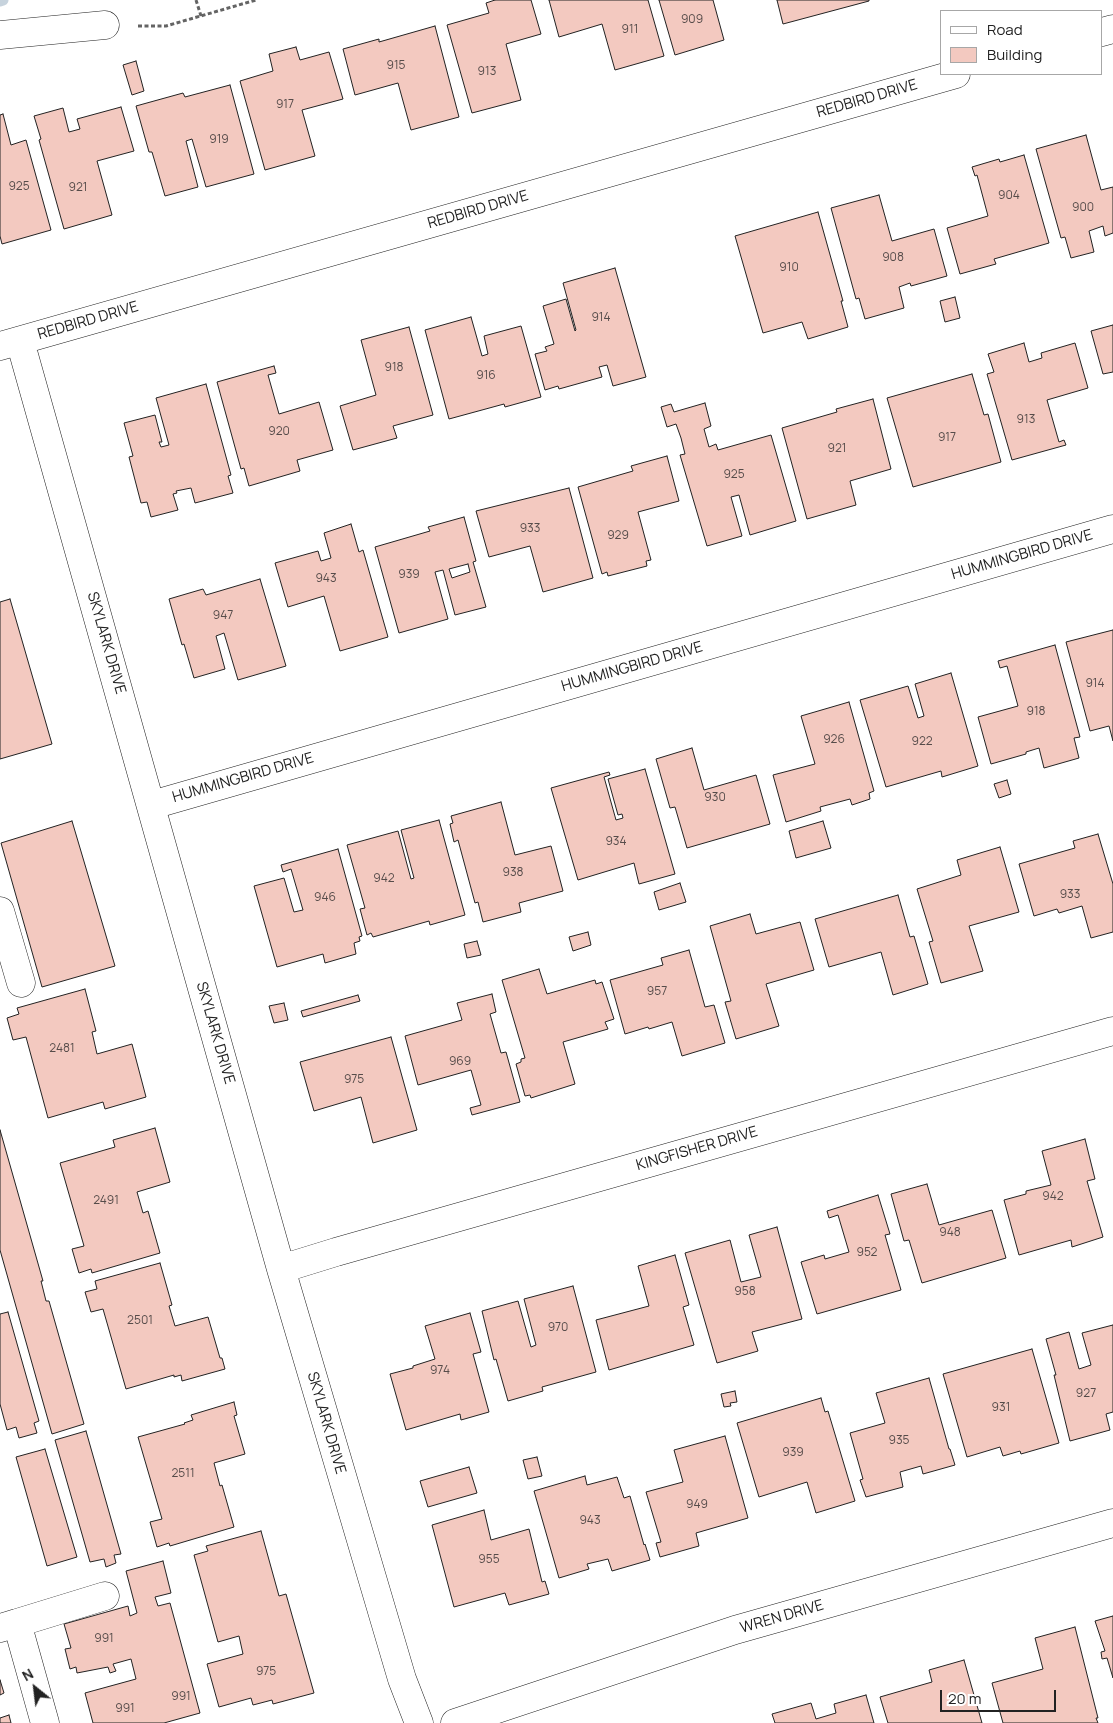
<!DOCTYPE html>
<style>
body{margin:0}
#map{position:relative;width:1113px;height:1723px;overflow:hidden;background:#fff;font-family:Manrope,sans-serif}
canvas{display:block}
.legend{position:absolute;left:940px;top:10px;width:162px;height:65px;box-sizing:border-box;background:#fff;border:1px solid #a7a7a7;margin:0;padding:6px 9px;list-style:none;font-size:15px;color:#222}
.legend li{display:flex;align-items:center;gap:10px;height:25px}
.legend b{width:25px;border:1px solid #a7a7a7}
.north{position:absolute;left:10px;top:1663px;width:50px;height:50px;-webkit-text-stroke:4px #fff;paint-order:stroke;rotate:331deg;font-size:14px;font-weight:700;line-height:20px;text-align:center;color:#222}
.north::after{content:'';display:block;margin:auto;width:18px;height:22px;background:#222;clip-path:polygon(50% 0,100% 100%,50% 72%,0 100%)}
.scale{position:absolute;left:940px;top:1690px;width:116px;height:22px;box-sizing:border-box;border:2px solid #222;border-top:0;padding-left:6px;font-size:15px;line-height:18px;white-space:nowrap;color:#222;-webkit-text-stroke:4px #fff;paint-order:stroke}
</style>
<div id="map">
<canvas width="1113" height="1723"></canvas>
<ul class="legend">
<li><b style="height:6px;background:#fff"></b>Road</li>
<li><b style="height:14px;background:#f3c9c0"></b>Building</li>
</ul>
<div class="north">N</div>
<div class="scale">20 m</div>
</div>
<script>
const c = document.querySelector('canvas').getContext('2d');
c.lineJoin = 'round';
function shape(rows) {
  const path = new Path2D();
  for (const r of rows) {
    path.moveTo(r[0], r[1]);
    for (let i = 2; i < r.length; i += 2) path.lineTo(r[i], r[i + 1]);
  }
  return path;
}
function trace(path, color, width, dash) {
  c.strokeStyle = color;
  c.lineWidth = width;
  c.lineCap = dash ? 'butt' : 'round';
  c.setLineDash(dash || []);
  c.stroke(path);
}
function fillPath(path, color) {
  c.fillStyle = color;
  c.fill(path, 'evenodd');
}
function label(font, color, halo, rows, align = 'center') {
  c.font = font + ' Manrope,sans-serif';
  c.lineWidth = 4;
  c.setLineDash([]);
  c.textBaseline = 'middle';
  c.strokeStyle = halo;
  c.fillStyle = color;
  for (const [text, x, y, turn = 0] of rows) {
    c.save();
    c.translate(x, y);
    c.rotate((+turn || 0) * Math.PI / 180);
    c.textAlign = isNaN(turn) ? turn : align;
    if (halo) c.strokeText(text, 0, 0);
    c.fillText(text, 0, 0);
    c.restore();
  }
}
trace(shape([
 [0,1,3,0]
]), '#c7d3dd', 11);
const building = shape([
 [495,0,531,0,541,34,506,44,521,100,472,113,447,25,489,13,486,3,495,0],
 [549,0,648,0,664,56,615,70,602,24,559,37,549,0],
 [659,0,713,0,724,40,675,55,659,0],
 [777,0,869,0,869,1,783,24,777,0],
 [435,26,459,117,411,130,398,83,355,95,343,49,379,39,379,42,435,26],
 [296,47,300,60,329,52,343,99,302,110,315,156,265,170,240,81,273,71,269,54,296,47],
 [136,61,144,91,132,95,123,65,136,61],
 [230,85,254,174,206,187,192,139,186,141,198,187,165,196,152,152,149,152,136,106,183,93,185,97,230,85],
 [121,107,134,151,97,161,112,215,64,229,39,140,41,139,34,116,63,108,69,132,80,129,77,119,121,107],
 [3,114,11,145,26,140,51,230,2,244,0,236,0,115,3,114],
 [1086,135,1101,190,1113,187,1113,233,1105,236,1103,226,1089,231,1094,252,1071,258,1065,237,1061,238,1036,149,1086,135],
 [1024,155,1049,243,994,259,996,264,960,274,947,228,988,216,977,175,975,176,972,167,999,159,1000,162,1024,155],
 [879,195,892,241,934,229,947,276,911,286,910,283,899,287,904,308,865,319,859,298,856,299,831,208,879,195],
 [818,212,843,301,841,301,848,327,808,339,802,322,763,333,735,236,818,212],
 [615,268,646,377,613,386,607,365,599,367,602,377,559,389,558,386,545,390,535,354,547,351,545,347,554,344,543,306,566,299,575,331,576,330,563,283,615,268],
 [955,297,960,318,945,322,940,301,955,297],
 [471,317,482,356,488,354,484,336,521,326,541,397,505,407,504,404,449,419,425,330,471,317],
 [1113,325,1113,372,1103,374,1091,331,1113,325],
 [409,327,433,415,393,426,397,438,353,450,340,406,376,395,361,340,409,327],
 [1024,343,1029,362,1042,358,1041,353,1075,343,1088,388,1047,400,1059,442,1064,440,1066,445,1012,460,987,374,994,372,988,354,1024,343],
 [274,366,276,373,268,375,279,414,319,402,333,450,297,460,300,471,249,486,244,468,241,469,217,382,274,366],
 [972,374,984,415,988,414,1001,462,913,487,887,398,972,374],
 [206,384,231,475,228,476,233,493,195,503,191,488,176,491,177,493,173,494,178,510,151,517,147,502,141,503,129,457,133,456,124,423,155,415,162,442,159,442,161,447,169,445,156,398,206,384],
 [873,399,891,469,850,481,856,505,807,519,782,428,837,412,836,409,873,399],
 [705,403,711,426,704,429,709,447,716,444,718,450,771,435,796,521,750,535,739,495,731,497,742,536,707,546,680,455,685,454,681,438,676,424,667,427,661,407,671,404,674,412,705,403],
 [667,456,679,501,638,512,651,560,646,561,647,566,608,576,607,572,602,574,578,487,633,471,631,466,667,456],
 [569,488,593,578,543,592,530,546,489,557,476,511,569,488],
 [464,517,476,561,473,562,486,607,455,615,443,570,435,572,448,619,399,633,375,547,430,531,428,527,464,517],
 [468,564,470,572,452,578,449,569,468,564],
 [351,524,359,552,363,550,388,637,340,651,324,596,288,607,275,563,318,551,321,561,331,558,324,533,351,524],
 [260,579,286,666,238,680,224,633,216,636,225,669,194,678,184,644,182,645,169,599,203,589,206,595,260,579],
 [10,599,52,744,0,759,0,602,10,599],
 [1113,630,1113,741,1109,726,1090,731,1066,642,1113,630],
 [1055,645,1080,737,1074,738,1079,758,1044,768,1039,748,1026,752,1026,754,991,764,978,717,1018,706,1007,666,1000,668,998,661,1055,645],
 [951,673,978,766,942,777,941,771,886,787,860,700,908,686,918,718,924,716,915,684,951,673],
 [849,702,874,791,869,793,870,799,852,805,850,799,820,807,821,811,786,822,773,775,815,764,801,716,849,702],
 [692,748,704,790,756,775,770,824,687,848,675,807,670,808,656,759,692,748],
 [645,769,675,874,639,884,634,863,578,880,551,788,609,772,610,775,604,777,616,820,623,818,622,814,618,815,608,779,645,769],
 [1007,780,1011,794,999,798,994,784,1007,780],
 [501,802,515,855,551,846,563,891,519,903,521,912,483,922,478,902,475,903,458,840,454,842,450,824,453,823,451,816,501,802],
 [439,820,465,915,430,925,429,921,373,937,371,933,367,935,360,909,365,908,347,845,398,831,411,879,414,878,401,830,439,820],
 [72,821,115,966,42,987,1,843,72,821],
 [823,821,831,848,796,858,789,831,823,821],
 [1098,834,1113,884,1113,932,1091,938,1082,906,1059,913,1057,909,1034,916,1019,864,1075,848,1073,841,1098,834],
 [1000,847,1019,912,969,926,983,971,941,983,929,942,933,941,917,889,961,875,957,860,1000,847],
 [338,849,362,936,359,937,360,941,354,943,356,954,325,963,323,954,277,967,254,886,284,878,294,912,303,910,291,869,283,872,281,865,338,849],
 [680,883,686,902,659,910,654,892,680,883],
 [898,895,910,937,914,936,928,984,893,995,881,952,829,967,815,919,898,895],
 [750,914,756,934,800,922,814,970,766,984,779,1026,736,1039,725,1002,731,1001,710,926,750,914],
 [588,932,591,945,573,951,569,937,588,932],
 [477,941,481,955,467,958,464,944,477,941],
 [689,950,705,1007,714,1005,725,1043,682,1056,672,1022,649,1029,648,1027,625,1034,610,980,663,965,661,958,689,950],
 [539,969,547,994,595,980,596,984,602,982,614,1019,605,1022,608,1029,563,1042,575,1084,531,1098,530,1095,525,1096,516,1064,521,1062,521,1059,525,1058,502,980,539,969],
 [85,989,96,1031,92,1032,97,1054,132,1044,146,1097,105,1109,103,1102,48,1118,26,1037,13,1040,7,1018,19,1014,17,1008,85,989],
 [492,994,496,1012,490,1014,501,1053,506,1052,520,1102,472,1115,470,1108,481,1105,471,1070,418,1085,405,1036,462,1020,457,1003,492,994],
 [358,995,360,1001,303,1017,301,1011,358,995],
 [284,1003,288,1020,274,1023,269,1006,284,1003],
 [391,1037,417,1130,373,1143,361,1097,314,1111,300,1062,391,1037],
 [155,1128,170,1182,137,1192,143,1213,148,1211,160,1253,92,1273,91,1269,79,1273,72,1249,84,1246,60,1163,115,1147,113,1140,155,1128],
 [0,1130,43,1281,41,1281,46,1301,49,1301,84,1424,52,1434,0,1250,0,1130],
 [1085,1139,1095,1179,1087,1181,1103,1237,1072,1247,1071,1240,1019,1255,1004,1200,1026,1194,1026,1191,1051,1185,1042,1151,1085,1139],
 [927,1184,939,1225,992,1210,1006,1258,922,1283,909,1240,904,1241,891,1194,927,1184],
 [878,1195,890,1234,885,1235,901,1290,817,1314,801,1262,824,1255,825,1259,849,1252,838,1215,829,1218,827,1211,878,1195],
 [777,1227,802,1319,752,1332,758,1351,717,1363,685,1253,730,1240,741,1282,761,1277,749,1235,777,1227],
 [675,1255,689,1305,683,1307,694,1345,609,1370,596,1320,649,1306,638,1266,675,1255],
 [160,1263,172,1305,169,1306,175,1326,208,1317,220,1358,222,1358,225,1369,182,1381,181,1375,174,1377,174,1375,126,1389,103,1309,91,1312,85,1292,97,1289,95,1281,160,1263],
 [573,1286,596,1372,542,1387,543,1391,508,1401,496,1359,494,1360,482,1311,518,1301,531,1347,536,1345,524,1299,573,1286],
 [8,1312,39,1421,34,1423,37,1433,19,1438,16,1427,7,1430,0,1404,0,1314,8,1312],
 [470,1313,481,1352,473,1354,489,1412,461,1420,460,1414,406,1430,390,1374,413,1368,413,1366,435,1359,425,1326,470,1313],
 [1113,1325,1113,1412,1106,1414,1110,1430,1070,1441,1054,1375,1056,1375,1046,1339,1069,1332,1079,1369,1091,1365,1082,1333,1113,1325],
 [1032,1349,1059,1443,1021,1454,1020,1451,1003,1456,1000,1447,967,1457,943,1374,1032,1349],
 [929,1378,949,1449,950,1449,955,1465,923,1474,921,1466,900,1472,903,1487,866,1497,860,1480,863,1479,850,1433,885,1423,876,1393,929,1378],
 [735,1391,737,1402,730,1403,731,1406,724,1407,721,1394,735,1391],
 [821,1398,825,1412,828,1411,855,1501,816,1513,807,1482,759,1497,737,1423,821,1398],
 [234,1402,237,1415,234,1416,245,1454,214,1463,220,1486,222,1485,234,1527,170,1546,169,1543,157,1547,150,1522,162,1519,138,1437,185,1424,184,1423,193,1420,191,1415,234,1402],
 [86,1431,121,1554,114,1555,116,1563,106,1567,104,1559,90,1562,55,1440,86,1431],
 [725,1436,748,1518,696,1533,699,1546,660,1557,656,1543,661,1542,646,1492,683,1482,674,1450,725,1436],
 [45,1449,77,1557,47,1566,16,1457,45,1449],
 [537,1457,542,1476,528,1479,523,1460,537,1457],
 [469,1467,477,1493,428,1507,420,1481,469,1467],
 [585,1476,587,1485,617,1477,624,1498,630,1496,644,1545,645,1544,650,1560,612,1571,608,1559,587,1564,589,1569,559,1578,534,1491,585,1476],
 [484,1510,491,1540,529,1529,542,1582,545,1581,549,1594,509,1605,505,1593,454,1607,432,1525,484,1510],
 [261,1531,279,1596,286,1594,314,1693,273,1704,272,1700,253,1705,251,1698,219,1707,207,1664,243,1654,239,1636,218,1642,194,1555,208,1551,206,1546,261,1531],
 [163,1561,171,1593,155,1597,158,1606,170,1603,200,1713,164,1723,93,1723,85,1693,136,1679,131,1659,113,1664,116,1671,110,1673,108,1667,77,1673,76,1667,70,1669,65,1649,71,1648,64,1624,128,1606,130,1616,137,1613,126,1571,163,1561],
 [1113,1616,1113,1678,1107,1658,1102,1659,1101,1652,1105,1651,1095,1621,1113,1616],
 [1075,1627,1098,1718,1096,1718,1098,1723,1003,1723,992,1683,1043,1669,1035,1638,1075,1627],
 [964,1660,982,1723,888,1723,880,1697,932,1682,929,1670,964,1660],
 [0,1680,4,1693,0,1695,0,1680],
 [866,1695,874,1723,775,1723,772,1714,811,1703,816,1719,836,1713,834,1704,866,1695],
 [9,1715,11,1723,0,1723,0,1718,9,1715]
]);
fillPath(building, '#f3c9c0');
trace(building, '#222', 1);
const minor = shape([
 [1102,32,1113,29],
 [0,35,105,25],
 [20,341,281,1269,402,1679,419,1723],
 [0,346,956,74],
 [152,805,1113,529],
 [0,911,21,983],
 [281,1269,336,1252,1113,1031],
 [17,1623,105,1596],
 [0,1628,17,1623,45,1723],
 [455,1723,735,1630,1113,1523]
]);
trace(minor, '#222', 29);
trace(shape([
 [196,0,201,16],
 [138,26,166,26,256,0]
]), '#646464', 3, [4, 2.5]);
trace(minor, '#fff', 28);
label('12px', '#564c4a', null, [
 ["909",692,20],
 ["911",630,30],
 ["915",396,66],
 ["913",487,72],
 ["917",285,105],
 ["919",219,140],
 ["925",19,187],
 ["921",78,188],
 ["904",1009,196],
 ["900",1083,208],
 ["908",893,258],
 ["910",789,268],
 ["914",601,318],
 ["918",394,368],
 ["916",486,376],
 ["913",1026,420],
 ["920",279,432],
 ["917",947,438],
 ["921",837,449],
 ["925",734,475],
 ["933",530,529],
 ["929",618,536],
 ["939",409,575],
 ["943",326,579],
 ["947",223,616],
 ["914",1095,684],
 ["918",1036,712],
 ["926",834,740],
 ["922",922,742],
 ["930",715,798],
 ["934",616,842],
 ["938",513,873],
 ["942",384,879],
 ["933",1070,895],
 ["946",325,898],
 ["957",657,992],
 ["2481",62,1049],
 ["969",460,1062],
 ["975",354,1080],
 ["942",1053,1197],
 ["2491",106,1201],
 ["948",950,1233],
 ["952",867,1253],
 ["958",745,1292],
 ["2501",140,1321],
 ["970",558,1328],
 ["974",440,1371],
 ["927",1086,1394],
 ["931",1001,1408],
 ["935",899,1441],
 ["939",793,1453],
 ["2511",183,1474],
 ["949",697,1505],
 ["943",590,1521],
 ["955",489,1560],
 ["991",104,1639],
 ["975",266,1672],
 ["991",181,1697],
 ["991",125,1709]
]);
label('15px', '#222', '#fff', [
 ["REDBIRD DRIVE",867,99,-16],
 ["REDBIRD DRIVE",478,210,-16],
 ["REDBIRD DRIVE",88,321,-16],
 ["HUMMINGBIRD DRIVE",1022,555,-16],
 ["SKYLARK DRIVE",106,643,74],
 ["HUMMINGBIRD DRIVE",632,667,-16],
 ["HUMMINGBIRD DRIVE",243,778,-16],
 ["SKYLARK DRIVE",215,1033,74],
 ["KINGFISHER DRIVE",697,1149,-16],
 ["SKYLARK DRIVE",326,1423,74],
 ["WREN DRIVE",782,1617,-16]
]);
</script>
